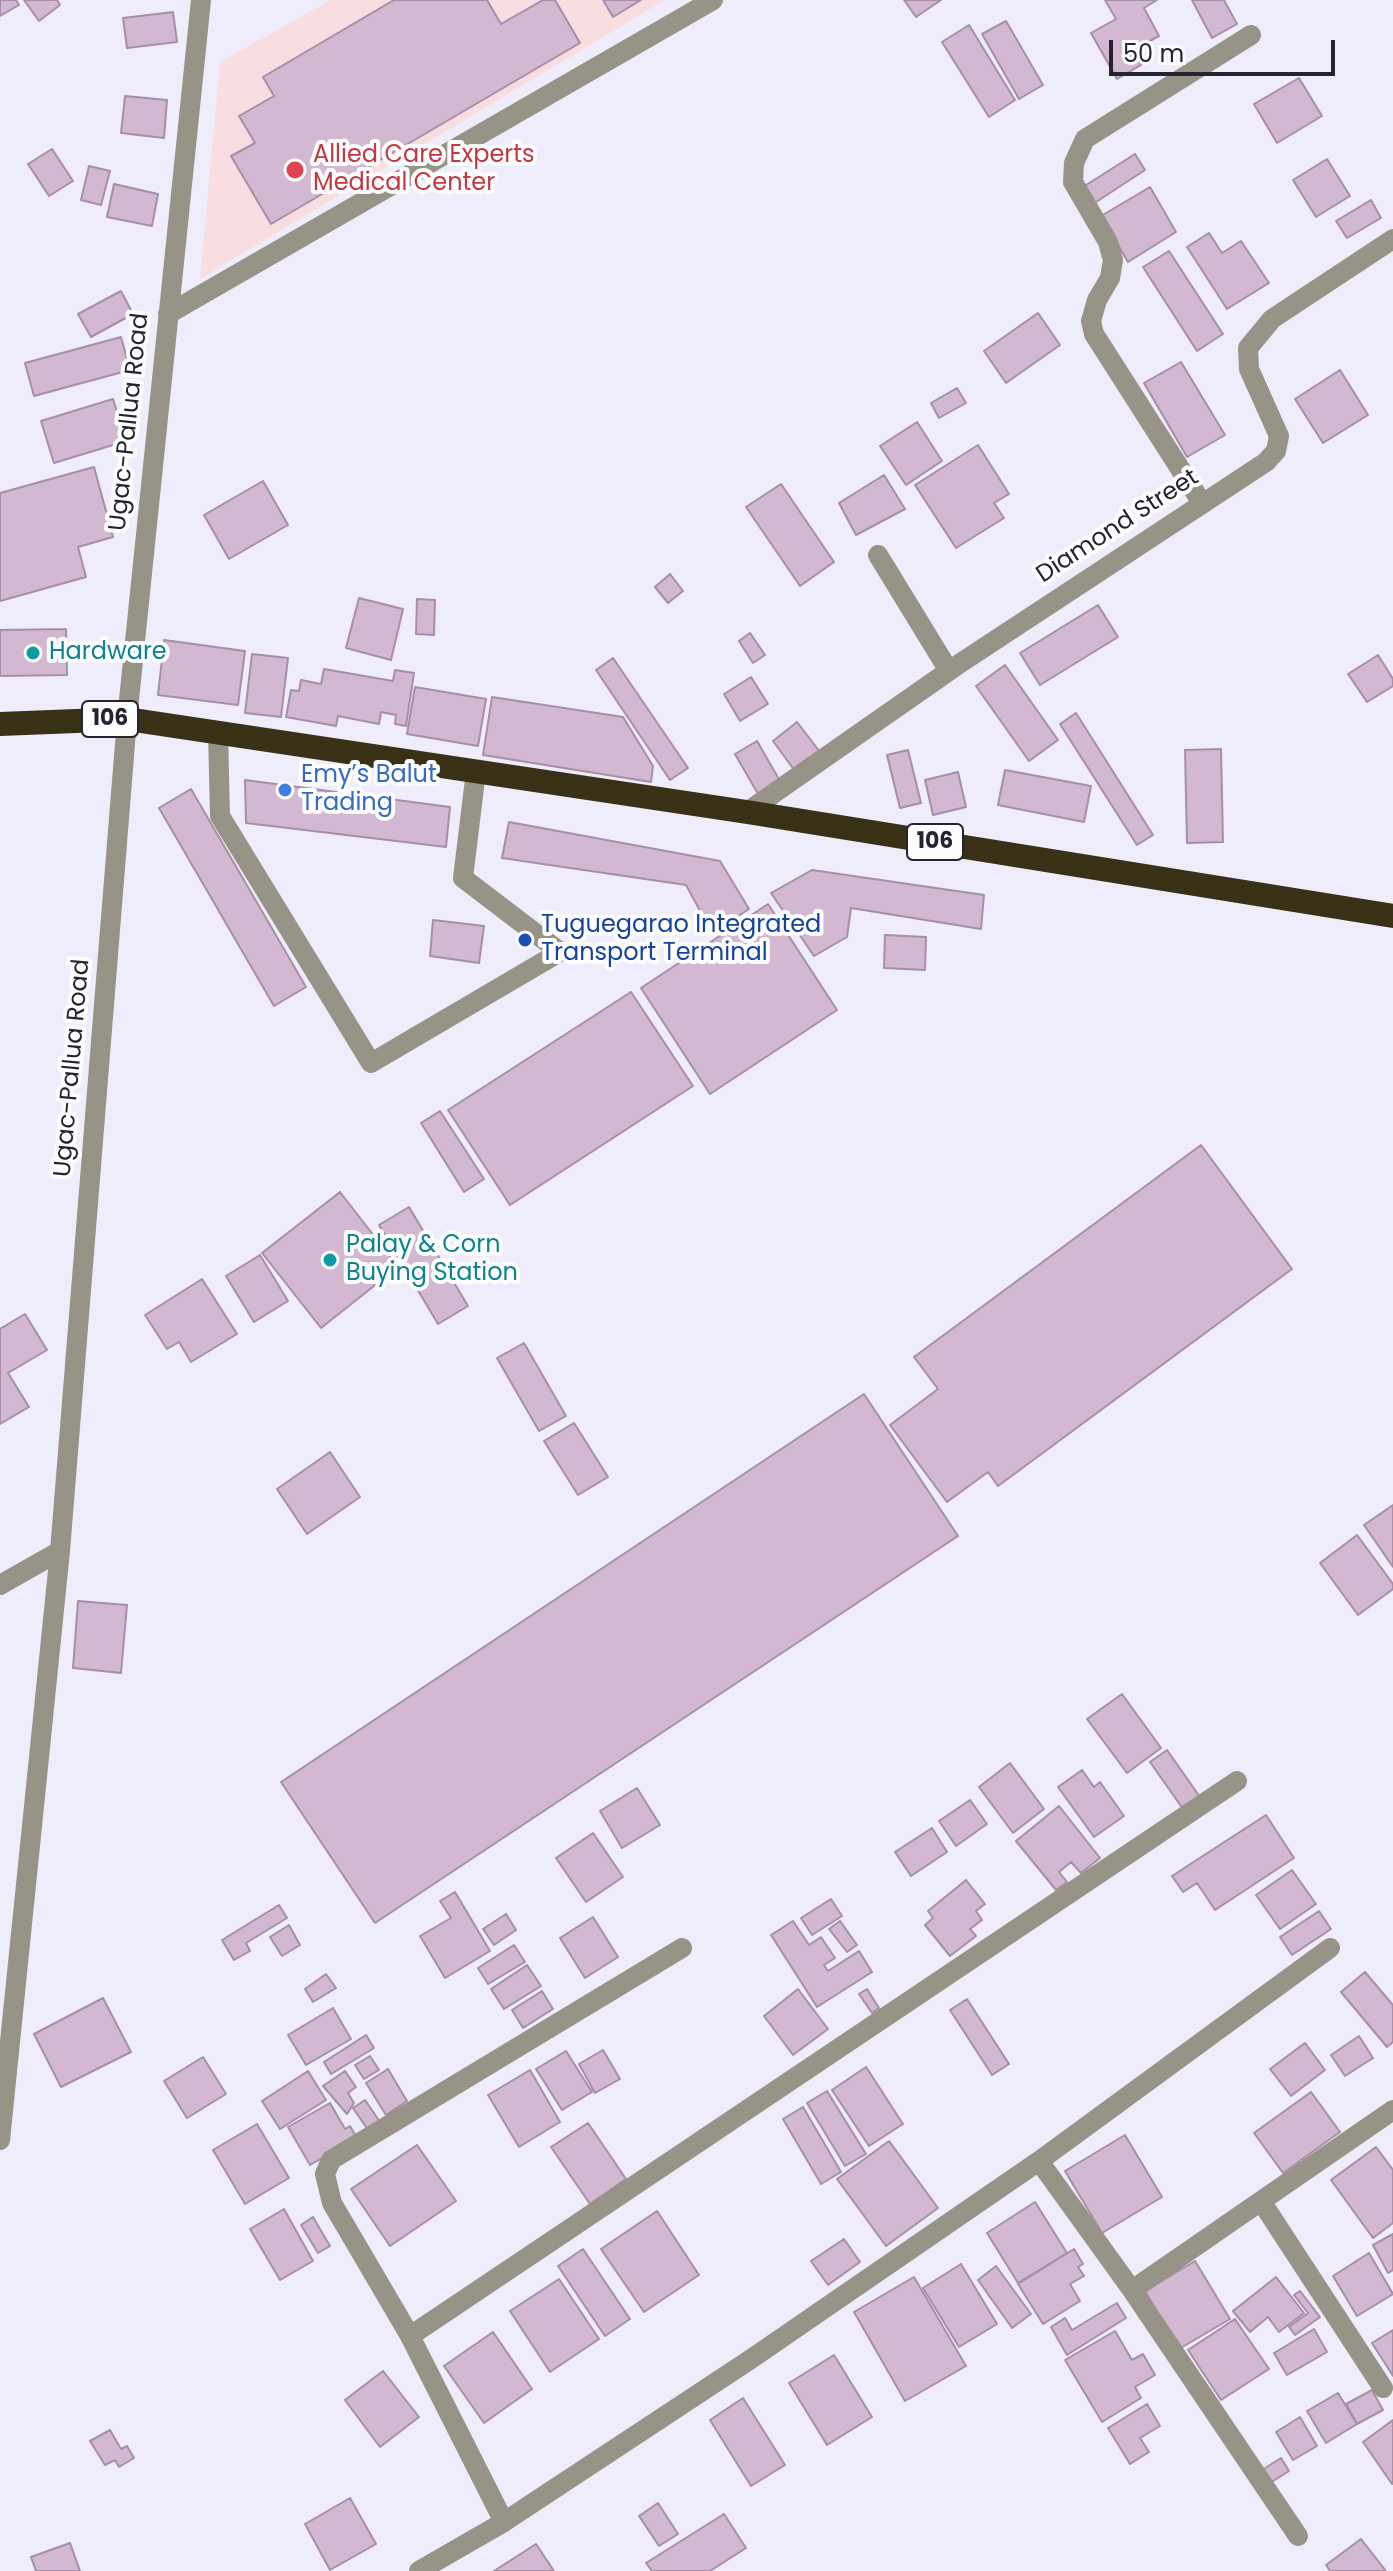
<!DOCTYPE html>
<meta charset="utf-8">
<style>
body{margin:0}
#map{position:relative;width:1393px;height:2571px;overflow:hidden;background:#efedfb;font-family:Poppins,sans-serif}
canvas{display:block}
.scale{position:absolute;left:1109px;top:40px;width:226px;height:36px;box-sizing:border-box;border:4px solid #25232f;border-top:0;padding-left:10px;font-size:24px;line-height:28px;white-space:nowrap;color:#25232f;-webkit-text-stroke:6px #fcfcfc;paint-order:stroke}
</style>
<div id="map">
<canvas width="1393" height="2571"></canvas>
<div class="scale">50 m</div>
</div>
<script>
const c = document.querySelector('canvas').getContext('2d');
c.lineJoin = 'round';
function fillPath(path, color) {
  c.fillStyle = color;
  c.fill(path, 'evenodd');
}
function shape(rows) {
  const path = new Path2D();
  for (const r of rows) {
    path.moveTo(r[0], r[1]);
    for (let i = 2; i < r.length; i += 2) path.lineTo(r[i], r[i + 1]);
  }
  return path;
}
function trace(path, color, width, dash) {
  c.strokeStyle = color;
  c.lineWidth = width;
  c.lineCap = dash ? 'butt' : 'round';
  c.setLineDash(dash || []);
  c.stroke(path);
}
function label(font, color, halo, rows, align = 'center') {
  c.font = font + ' Poppins,sans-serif';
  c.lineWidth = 8;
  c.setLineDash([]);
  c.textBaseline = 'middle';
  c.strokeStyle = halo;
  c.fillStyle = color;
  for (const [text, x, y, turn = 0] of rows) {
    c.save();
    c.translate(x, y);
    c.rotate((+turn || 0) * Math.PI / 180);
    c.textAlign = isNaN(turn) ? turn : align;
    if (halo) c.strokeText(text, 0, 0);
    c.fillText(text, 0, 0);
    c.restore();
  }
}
fillPath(shape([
 [331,0,665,0,200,279,220,62]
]), '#f8dee1');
const building = shape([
 [0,0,16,0,19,5,0,16,0,0],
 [24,0,57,0,60,5,39,21,24,0],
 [394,0,487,0,501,24,543,0,555,0,580,43,271,224,231,156,255,143,239,116,274,96,263,77,394,0],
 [603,0,641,0,613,17,603,0],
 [904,0,941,0,916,17,904,0],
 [1105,0,1157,0,1144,8,1159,36,1133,50,1141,65,1117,79,1091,33,1116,19,1105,0],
 [1192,0,1224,0,1237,24,1212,38,1192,0],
 [173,12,177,42,127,48,123,18,173,12],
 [1006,21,1043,85,1019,99,982,34,1006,21],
 [969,25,1015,100,989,117,942,42,969,25],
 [1299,78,1322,116,1277,143,1254,104,1299,78],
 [125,96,167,100,164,138,121,133,125,96],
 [52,149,73,181,49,196,28,164,52,149],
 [1135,154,1145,170,1093,204,1083,187,1135,154],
 [1327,159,1350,196,1316,217,1293,180,1327,159],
 [89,166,110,171,101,205,81,200,89,166],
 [114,184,158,194,152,226,107,217,114,184],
 [1150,187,1176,232,1128,262,1101,216,1150,187],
 [1371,200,1381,218,1347,238,1336,221,1371,200],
 [1209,233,1222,253,1241,241,1269,283,1227,309,1187,247,1209,233],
 [1169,251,1223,334,1197,351,1143,267,1169,251],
 [121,291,133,314,91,337,78,314,121,291],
 [1038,313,1060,345,1006,383,984,351,1038,313],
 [121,337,130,370,34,396,25,363,121,337],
 [1181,362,1225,435,1187,457,1144,383,1181,362],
 [1340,370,1368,415,1323,443,1295,399,1340,370],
 [957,388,966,403,939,418,931,403,957,388],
 [113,399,126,441,54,463,41,421,113,399],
 [917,422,942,461,906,485,880,446,917,422],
 [978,445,1009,494,994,503,1004,518,956,548,915,485,978,445],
 [94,467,113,537,78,547,86,577,0,601,0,493,94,467],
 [884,475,905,509,856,535,839,503,884,475],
 [263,481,288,525,229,559,204,515,263,481],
 [781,484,834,562,800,586,746,507,781,484],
 [670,574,683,591,668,603,655,587,670,574],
 [359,598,403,609,391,660,346,648,359,598],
 [417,599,435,600,434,635,416,634,417,599],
 [1098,605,1118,637,1040,685,1020,653,1098,605],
 [66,629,67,675,0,676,0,630,66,629],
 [750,633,765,655,753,663,739,641,750,633],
 [164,640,245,651,238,705,158,695,164,640],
 [252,654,288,658,281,717,245,713,252,654],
 [1378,655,1393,679,1393,686,1367,702,1348,674,1378,655],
 [613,658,688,768,670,780,596,670,613,658],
 [1005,665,1058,740,1029,761,976,686,1005,665],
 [324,669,393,681,395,670,414,673,406,726,395,724,396,715,381,712,379,724,338,716,336,726,286,717,291,690,299,691,301,680,321,684,324,669],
 [751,677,768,704,740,721,724,694,751,677],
 [415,687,486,699,478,746,407,734,415,687],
 [492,697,623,717,653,766,651,782,483,755,492,697],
 [1076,713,1153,835,1137,845,1060,724,1076,713],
 [797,722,820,752,795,771,773,741,797,722],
 [757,741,780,781,758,794,735,754,757,741],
 [1221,749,1223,842,1187,843,1185,750,1221,749],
 [908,750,921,803,900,808,887,755,908,750],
 [1005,770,1091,786,1084,822,998,805,1005,770],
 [958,772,966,807,933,815,925,780,958,772],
 [245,780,450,807,446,847,246,823,245,780],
 [191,789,306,987,274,1006,159,808,191,789],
 [509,822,720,861,749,909,712,933,686,885,502,858,509,822],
 [812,870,984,895,981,929,851,908,847,937,814,956,771,893,812,870],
 [768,904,837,1010,710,1094,641,988,768,904],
 [433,920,484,926,479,963,430,956,433,920],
 [885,935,926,937,925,970,884,968,885,935],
 [631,992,693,1086,510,1205,448,1110,631,992],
 [440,1111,484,1179,464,1192,421,1123,440,1111],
 [1201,1145,1292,1269,998,1486,988,1472,947,1502,890,1425,938,1389,914,1357,1201,1145],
 [340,1192,398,1267,321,1328,262,1253,340,1192],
 [409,1207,468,1306,438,1324,379,1225,409,1207],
 [260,1255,288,1301,254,1322,226,1276,260,1255],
 [202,1279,237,1334,191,1362,179,1342,167,1349,145,1315,202,1279],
 [25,1314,47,1350,8,1373,29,1407,0,1424,0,1329,25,1314],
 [524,1343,566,1416,539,1431,497,1358,524,1343],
 [864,1394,958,1536,375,1923,281,1782,864,1394],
 [574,1423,608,1477,578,1495,544,1441,574,1423],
 [330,1452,360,1497,307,1534,277,1489,330,1452],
 [1393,1505,1393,1567,1364,1525,1393,1505],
 [1357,1535,1393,1584,1393,1589,1358,1615,1320,1563,1357,1535],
 [78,1601,127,1605,121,1673,73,1668,78,1601],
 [1122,1694,1161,1748,1127,1773,1087,1719,1122,1694],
 [1167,1750,1200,1797,1183,1809,1150,1762,1167,1750],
 [1010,1763,1044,1809,1013,1833,979,1787,1010,1763],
 [1082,1770,1094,1787,1100,1782,1124,1816,1094,1837,1058,1787,1082,1770],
 [637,1788,660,1825,622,1848,600,1811,637,1788],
 [970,1800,987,1824,956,1846,939,1821,970,1800],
 [1059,1806,1100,1858,1081,1873,1071,1862,1059,1872,1067,1882,1056,1890,1016,1841,1059,1806],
 [1266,1815,1294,1858,1215,1910,1197,1883,1183,1892,1172,1876,1266,1815],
 [932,1828,947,1852,911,1876,895,1852,932,1828],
 [593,1833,623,1877,586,1902,556,1858,593,1833],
 [1292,1870,1316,1904,1280,1929,1256,1895,1292,1870],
 [966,1880,985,1904,976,1911,982,1920,970,1929,976,1936,950,1956,925,1925,933,1918,928,1911,966,1880],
 [455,1892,490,1951,445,1978,420,1936,451,1918,440,1901,455,1892],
 [831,1899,842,1916,812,1935,801,1918,831,1899],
 [279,1905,287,1918,246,1943,250,1951,234,1960,222,1940,279,1905],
 [1319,1911,1331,1929,1292,1955,1280,1937,1319,1911],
 [506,1914,516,1930,494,1945,483,1929,506,1914],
 [593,1917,618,1957,585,1978,560,1938,593,1917],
 [793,1921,809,1945,821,1937,835,1958,824,1965,828,1971,859,1951,872,1972,817,2007,771,1935,793,1921],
 [840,1921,857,1945,847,1952,829,1929,840,1921],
 [289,1925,300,1945,282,1956,270,1937,289,1925],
 [514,1945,525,1962,488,1984,478,1968,514,1945],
 [527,1965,541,1986,504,2009,491,1989,527,1965],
 [1365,1972,1393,2005,1393,2042,1387,2047,1341,1992,1365,1972],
 [326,1974,336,1988,313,2002,305,1989,326,1974],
 [798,1989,828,2029,793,2055,764,2016,798,1989],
 [867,1989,879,2008,872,2013,859,1994,867,1989],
 [542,1991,553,2009,523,2028,512,2010,542,1991],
 [103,1998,131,2052,61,2087,34,2034,103,1998],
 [967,1999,1009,2064,992,2075,950,2010,967,1999],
 [333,2008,351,2039,306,2065,288,2035,333,2008],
 [366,2035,374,2048,331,2074,324,2062,366,2035],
 [1359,2036,1373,2058,1345,2076,1331,2055,1359,2036],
 [1305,2043,1325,2070,1291,2096,1270,2069,1305,2043],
 [603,2050,620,2079,595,2093,579,2064,603,2050],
 [566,2051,592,2092,562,2110,536,2069,566,2051],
 [370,2056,379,2070,364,2079,355,2065,370,2056],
 [203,2057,226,2094,187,2118,164,2081,203,2057],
 [866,2067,903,2124,869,2146,832,2090,866,2067],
 [388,2069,407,2101,386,2115,366,2083,388,2069],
 [530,2070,560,2122,519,2147,488,2095,530,2070],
 [308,2071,326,2100,280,2129,262,2101,308,2071],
 [345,2071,356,2087,348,2093,354,2103,347,2114,323,2086,345,2071],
 [827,2091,866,2154,845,2166,807,2103,827,2091],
 [1311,2092,1340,2132,1283,2173,1254,2133,1311,2092],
 [365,2100,380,2122,368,2130,353,2108,365,2100],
 [330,2103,345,2129,350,2126,357,2138,310,2165,288,2127,330,2103],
 [803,2107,841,2172,821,2184,783,2119,803,2107],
 [588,2123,626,2179,590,2204,551,2147,588,2123],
 [257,2124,289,2178,245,2204,213,2150,257,2124],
 [1125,2135,1162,2197,1102,2233,1065,2171,1125,2135],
 [889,2141,938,2208,886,2246,837,2179,889,2141],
 [417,2145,456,2201,390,2246,351,2189,417,2145],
 [1376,2147,1393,2170,1393,2223,1373,2238,1331,2180,1376,2147],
 [1035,2202,1067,2253,1018,2283,987,2233,1035,2202],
 [284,2209,313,2261,280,2280,250,2229,284,2209],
 [657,2211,699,2275,644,2312,601,2249,657,2211],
 [313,2217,330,2246,318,2253,301,2225,313,2217],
 [1393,2234,1393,2270,1388,2273,1373,2245,1393,2234],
 [844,2239,860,2262,828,2285,811,2261,844,2239],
 [583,2249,630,2319,605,2336,558,2266,583,2249],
 [1074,2249,1083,2264,1078,2267,1084,2276,1070,2284,1080,2301,1043,2324,1018,2284,1074,2249],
 [1369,2253,1393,2294,1357,2316,1333,2276,1369,2253],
 [1195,2261,1230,2319,1179,2349,1145,2291,1195,2261],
 [961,2264,997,2324,959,2347,923,2288,961,2264],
 [996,2266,1031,2314,1012,2328,978,2280,996,2266],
 [914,2277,966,2366,905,2401,854,2312,914,2277],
 [1276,2277,1304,2313,1279,2332,1268,2317,1250,2332,1233,2311,1276,2277],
 [559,2279,599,2339,550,2372,510,2311,559,2279],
 [1300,2291,1320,2317,1295,2335,1289,2327,1308,2313,1294,2295,1300,2291],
 [1117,2303,1126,2318,1067,2355,1051,2327,1065,2318,1072,2330,1117,2303],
 [1235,2319,1269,2369,1221,2400,1188,2350,1235,2319],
 [1314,2329,1327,2352,1287,2375,1274,2353,1314,2329],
 [1393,2330,1393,2376,1372,2343,1393,2330],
 [1115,2331,1132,2360,1143,2354,1155,2375,1135,2387,1141,2398,1102,2422,1065,2360,1115,2331],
 [493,2332,532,2389,484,2423,444,2366,493,2332],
 [834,2355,872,2417,827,2445,789,2383,834,2355],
 [383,2371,419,2417,380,2447,345,2400,383,2371],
 [1372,2390,1383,2410,1357,2424,1346,2404,1372,2390],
 [1338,2393,1357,2424,1326,2443,1307,2411,1338,2393],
 [743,2398,785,2465,751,2486,710,2420,743,2398],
 [1147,2404,1160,2426,1140,2438,1149,2452,1130,2464,1108,2428,1147,2404],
 [1300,2417,1317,2446,1293,2460,1276,2432,1300,2417],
 [1393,2420,1393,2483,1392,2484,1363,2442,1393,2420],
 [110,2430,121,2449,127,2446,134,2458,119,2467,115,2460,105,2465,90,2441,110,2430],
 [1281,2458,1289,2471,1270,2483,1262,2470,1281,2458],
 [350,2498,376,2544,330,2570,305,2524,350,2498],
 [658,2503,678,2534,659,2546,639,2516,658,2503],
 [724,2514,746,2548,710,2571,652,2571,646,2563,724,2514],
 [1361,2539,1386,2571,1330,2571,1326,2565,1361,2539],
 [70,2543,80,2571,36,2571,31,2557,70,2543],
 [536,2544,554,2571,494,2571,536,2544]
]);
fillPath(building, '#d2b8d1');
trace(building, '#a78fa6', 2);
trace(shape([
 [168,314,713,0],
 [1202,503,1094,334,1091,321,1097,300,1110,278,1113,260,1108,242,1073,182,1074,163,1085,139,1251,35],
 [878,555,949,671],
 [218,732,220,816,371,1063,560,952,463,878,476,771],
 [747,812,956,666,1266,462,1276,451,1279,436,1249,369,1248,348,1272,319,1393,239],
 [0,1585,60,1551],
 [0,2140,60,1551,127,719,201,0],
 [1039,2161,1330,1948],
 [1261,2201,1383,2388],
 [1132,2290,1393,2110],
 [410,2336,1237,1781],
 [504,2522,410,2336,332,2203,325,2174,331,2160,682,1948],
 [419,2571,504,2522,751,2359,1039,2161,1132,2290,1298,2536]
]), '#979487', 20);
trace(shape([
 [0,724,127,719,747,812,1393,916]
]), '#383116', 24);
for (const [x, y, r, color] of [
 [295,170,10,"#e0444e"],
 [33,653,8,"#0f9aa8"],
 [285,790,8,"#3f7fe0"],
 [525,940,8,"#1a4fb4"],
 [330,1260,8,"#0f9aa8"]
]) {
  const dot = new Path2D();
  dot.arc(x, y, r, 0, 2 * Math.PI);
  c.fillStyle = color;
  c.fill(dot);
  trace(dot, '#fcfcfc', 3);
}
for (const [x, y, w] of [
 [110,719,56],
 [935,842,56]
]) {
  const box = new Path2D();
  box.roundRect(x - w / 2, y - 18, w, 36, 6);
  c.fillStyle = '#fcfcfc';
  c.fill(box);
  trace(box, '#25232f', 2);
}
label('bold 22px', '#25232f', null, [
 ["106",110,719],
 ["106",935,842]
]);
label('24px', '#be3a42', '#fcfcfc', [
 ["Allied Care Experts",313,156],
 ["Medical Center",313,184]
], 'left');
label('24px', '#25232f', '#fcfcfc', [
 ["Ugac-Pallua Road",130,422,-84],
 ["Diamond Street",1118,527,-33],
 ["Ugac-Pallua Road",73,1068,-85]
]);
label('24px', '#0d838f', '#fcfcfc', [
 ["Hardware",49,653],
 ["Palay & Corn",346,1246],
 ["Buying Station",346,1274]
], 'left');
label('24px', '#366cbe', '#fcfcfc', [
 ["Emy’s Balut",301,776],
 ["Trading",301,804]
], 'left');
label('24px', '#164399', '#fcfcfc', [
 ["Tuguegarao Integrated",541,926],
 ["Transport Terminal",541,954]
], 'left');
</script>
